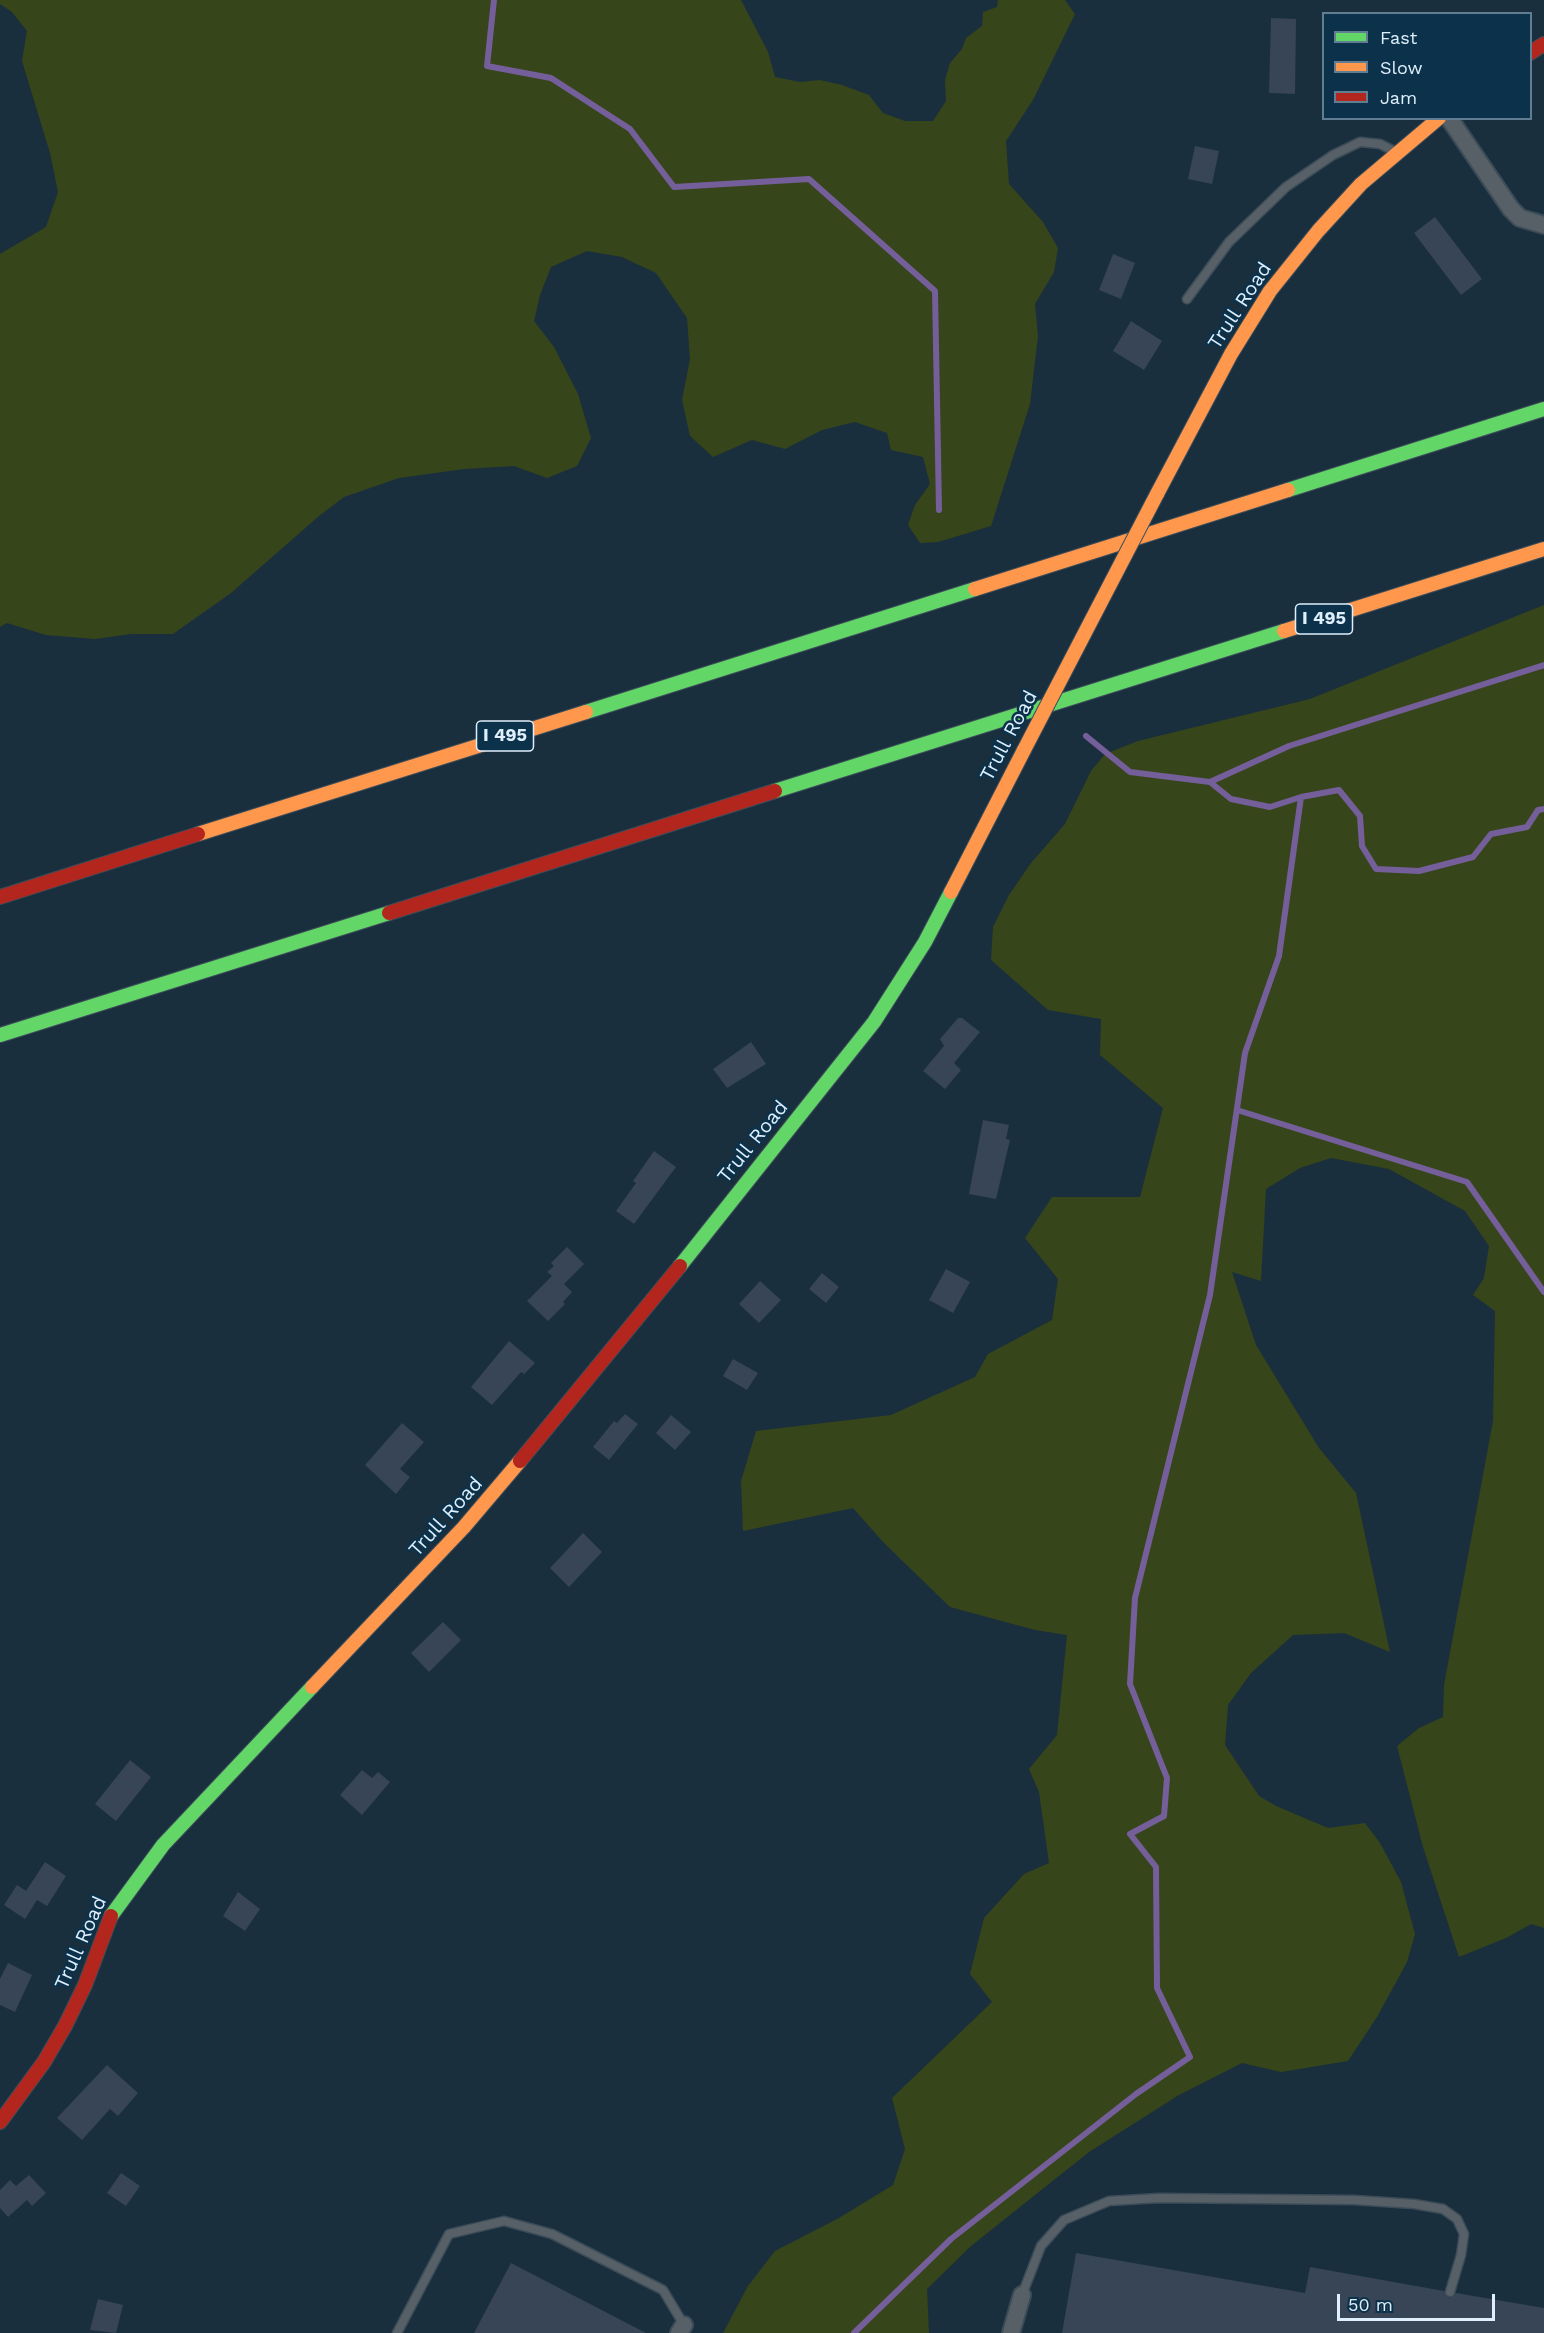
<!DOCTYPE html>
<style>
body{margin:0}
#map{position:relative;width:1544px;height:2333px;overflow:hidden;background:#1a2f3d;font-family:"Work Sans",sans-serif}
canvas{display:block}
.legend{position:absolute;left:1322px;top:12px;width:210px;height:108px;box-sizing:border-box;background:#0c324b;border:2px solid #607d91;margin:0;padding:8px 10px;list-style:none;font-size:18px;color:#deeefb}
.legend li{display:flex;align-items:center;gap:12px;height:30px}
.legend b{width:30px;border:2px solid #607d91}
.scale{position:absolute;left:1337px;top:2294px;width:158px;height:27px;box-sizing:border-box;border:3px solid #deeefb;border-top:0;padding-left:8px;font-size:18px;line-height:21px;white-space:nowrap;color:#deeefb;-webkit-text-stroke:4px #0c324b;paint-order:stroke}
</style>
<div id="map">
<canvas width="1544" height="2333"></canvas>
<ul class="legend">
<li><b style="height:8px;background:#63d668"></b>Fast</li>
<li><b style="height:8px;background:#ff974d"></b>Slow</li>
<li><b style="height:8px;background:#b3261e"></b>Jam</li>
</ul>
<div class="scale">50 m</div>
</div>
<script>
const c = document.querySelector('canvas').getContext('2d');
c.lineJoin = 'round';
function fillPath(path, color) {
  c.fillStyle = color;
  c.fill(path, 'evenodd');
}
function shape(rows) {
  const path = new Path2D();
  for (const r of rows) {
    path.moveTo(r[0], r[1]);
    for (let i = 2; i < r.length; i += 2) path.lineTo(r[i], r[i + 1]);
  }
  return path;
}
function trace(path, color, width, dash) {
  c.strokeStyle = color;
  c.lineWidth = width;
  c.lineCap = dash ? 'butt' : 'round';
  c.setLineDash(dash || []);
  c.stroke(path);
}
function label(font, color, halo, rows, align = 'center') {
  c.font = font + ' "Work Sans",sans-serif';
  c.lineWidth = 5;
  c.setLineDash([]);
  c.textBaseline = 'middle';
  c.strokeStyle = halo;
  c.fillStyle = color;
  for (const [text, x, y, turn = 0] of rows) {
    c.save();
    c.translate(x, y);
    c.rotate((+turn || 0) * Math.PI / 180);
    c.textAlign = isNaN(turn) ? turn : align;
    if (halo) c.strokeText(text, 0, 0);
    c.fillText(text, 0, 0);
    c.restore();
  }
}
fillPath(shape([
 [0,0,741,0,768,52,775,77,800,82,820,80,842,85,869,95,883,113,905,121,933,121,946,101,945,80,950,63,962,49,966,38,982,26,983,12,997,7,998,0,1065,0,1075,14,1033,100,1006,141,1009,184,1043,222,1058,248,1054,272,1035,304,1038,336,1030,404,991,526,938,542,920,543,908,525,915,505,930,484,923,457,891,450,887,433,855,422,822,430,785,449,752,440,713,457,690,436,682,400,690,359,687,318,656,273,622,257,587,251,551,267,540,295,534,321,554,347,578,394,591,438,577,466,547,478,514,466,464,469,399,478,344,497,319,516,231,593,173,634,131,634,95,639,46,635,7,623,0,627,0,254,46,227,58,192,50,153,22,61,27,31,12,12,0,4],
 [1544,605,1544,1928,1531,1924,1506,1938,1459,1957,1423,1847,1397,1746,1419,1728,1443,1717,1444,1685,1493,1421,1495,1311,1473,1295,1484,1278,1489,1246,1465,1211,1389,1169,1331,1158,1300,1168,1266,1189,1261,1281,1232,1272,1256,1345,1319,1448,1356,1493,1390,1652,1344,1633,1293,1635,1251,1673,1228,1705,1225,1745,1259,1796,1276,1806,1328,1828,1365,1823,1380,1843,1401,1882,1415,1934,1407,1962,1377,2017,1348,2061,1281,2072,1242,2063,1179,2095,1089,2152,971,2246,927,2289,929,2333,723,2333,748,2286,775,2251,839,2218,893,2185,905,2149,892,2098,992,2002,970,1974,984,1918,1024,1874,1049,1863,1039,1792,1029,1769,1057,1735,1067,1635,1035,1630,950,1607,884,1543,853,1508,743,1531,741,1481,756,1431,891,1415,975,1377,988,1354,1052,1320,1058,1279,1025,1238,1052,1197,1140,1197,1163,1108,1100,1055,1101,1019,1048,1010,991,960,993,927,1009,895,1031,863,1065,824,1091,771,1105,754,1138,741,1310,699]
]), '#37451a');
trace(shape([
 [494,0,487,66,551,78,630,129,674,187,809,179,935,291,939,510],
 [1086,736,1130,772,1210,782,1231,799,1270,807,1301,797,1339,790,1360,816,1362,846,1376,869,1419,871,1473,857,1491,834,1527,827,1538,810,1544,809],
 [1210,782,1289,746,1544,665],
 [1237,1110,1467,1182,1544,1292],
 [854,2333,951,2239,1136,2094,1190,2057,1157,1988,1156,1867,1130,1834,1164,1816,1167,1778,1130,1684,1135,1598,1210,1295,1245,1053,1279,956,1301,797]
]), '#745f9a', 6);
fillPath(shape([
 [1271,18,1296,19,1295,94,1269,93],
 [1195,146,1219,151,1212,184,1188,179],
 [1435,217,1482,279,1461,295,1414,233],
 [1113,254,1135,263,1121,299,1099,290],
 [1131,321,1162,341,1144,370,1113,351],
 [958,1018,962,1018,980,1032,954,1063,961,1070,945,1089,923,1071,944,1046,940,1039],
 [751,1042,766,1064,727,1088,713,1069],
 [983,1120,1009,1125,1006,1139,1010,1140,996,1199,969,1194],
 [654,1151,676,1167,634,1224,616,1211,636,1183,633,1181],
 [567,1247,584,1264,564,1284,572,1292,563,1302,565,1304,548,1321,527,1301,552,1276,547,1272,554,1266,551,1263],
 [946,1269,970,1282,953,1313,929,1300],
 [822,1273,839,1287,826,1303,809,1289],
 [760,1281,781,1300,759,1323,739,1304],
 [509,1341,535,1363,524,1374,521,1372,492,1405,471,1387],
 [733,1359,758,1373,747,1390,723,1376],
 [625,1414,638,1424,609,1460,593,1447,614,1421,617,1423],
 [671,1415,691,1432,675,1450,656,1433],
 [402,1423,424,1442,400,1469,410,1477,396,1494,365,1465],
 [583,1533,602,1552,569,1587,550,1568],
 [443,1622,461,1640,429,1672,411,1653],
 [130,1760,151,1777,116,1821,95,1804],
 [362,1770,372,1778,378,1772,390,1782,362,1815,340,1795],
 [45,1862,66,1876,47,1906,37,1900,25,1919,4,1905,17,1885,26,1891],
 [238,1892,260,1909,245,1931,223,1916],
 [8,1963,32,1975,15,2012,0,2005,0,1979],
 [107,2065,138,2093,118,2116,110,2109,82,2140,57,2118],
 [121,2173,140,2186,126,2206,107,2193],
 [29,2175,46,2193,32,2206,27,2200,8,2217,0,2208,0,2190,10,2180,16,2186],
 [1076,2253,1305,2293,1310,2267,1444,2291,1449,2298,1456,2293,1544,2308,1544,2333,1062,2333],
 [511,2263,646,2333,474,2333],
 [98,2299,123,2305,116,2333,90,2330]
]), '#374556');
const lane = shape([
 [1187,299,1229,242,1286,187,1333,155,1360,142,1380,144,1396,152],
 [1022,2295,1041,2246,1064,2220,1109,2201,1159,2198,1354,2200,1414,2204,1443,2209,1457,2219,1464,2234,1461,2255,1450,2292],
 [397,2333,449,2234,504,2221,552,2234,663,2290,684,2325]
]);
const street = shape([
 [1449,118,1511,209,1520,218,1544,225],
 [679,2333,684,2325],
 [1011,2333,1022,2295]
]);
const fast = shape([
 [1288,490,1544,409],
 [586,712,975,589],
 [775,791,1284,631],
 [0,1035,389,913],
 [680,1266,874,1022,925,942,951,892],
 [111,1916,163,1845,312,1687]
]);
const slow = shape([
 [1157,494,1231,354,1270,291,1318,231,1361,184,1439,118],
 [975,589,1288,490],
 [1284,631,1544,549],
 [198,834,586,712],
 [951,892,1024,750],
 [312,1687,464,1527,520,1461]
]);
const jam = shape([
 [1530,53,1544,44],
 [0,897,198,834],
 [389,913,775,791],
 [520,1461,680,1266],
 [0,2122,44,2062,65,2026,85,1985,111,1916]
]);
trace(lane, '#3c4d59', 11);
trace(street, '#3c4d59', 20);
trace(fast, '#3c4d59', 16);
trace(slow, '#3c4d59', 16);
trace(jam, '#3c4d59', 16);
trace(lane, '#586067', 8);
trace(street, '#586067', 16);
trace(fast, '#63d668', 14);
trace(slow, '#ff974d', 14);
trace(jam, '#b3261e', 14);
const slowBridge = shape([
 [1024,750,1157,494]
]);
trace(slowBridge, '#3c4d59', 16, []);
trace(slowBridge, '#ff974d', 14);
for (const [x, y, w] of [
 [1324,619,57],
 [505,736,57]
]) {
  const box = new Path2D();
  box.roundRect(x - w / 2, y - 15, w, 30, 4.5);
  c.fillStyle = '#0c324b';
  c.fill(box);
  trace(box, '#deeefb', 1.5);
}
label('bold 18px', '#deeefb', null, [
 ["I 495",1324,619],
 ["I 495",505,736]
]);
label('20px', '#deeefb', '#0c324b', [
 ["Trull Road",1240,306,-57],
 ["Trull Road",1009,736,-62],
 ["Trull Road",753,1142,-51],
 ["Trull Road",446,1517,-48],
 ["Trull Road",81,1943,-66]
]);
</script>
